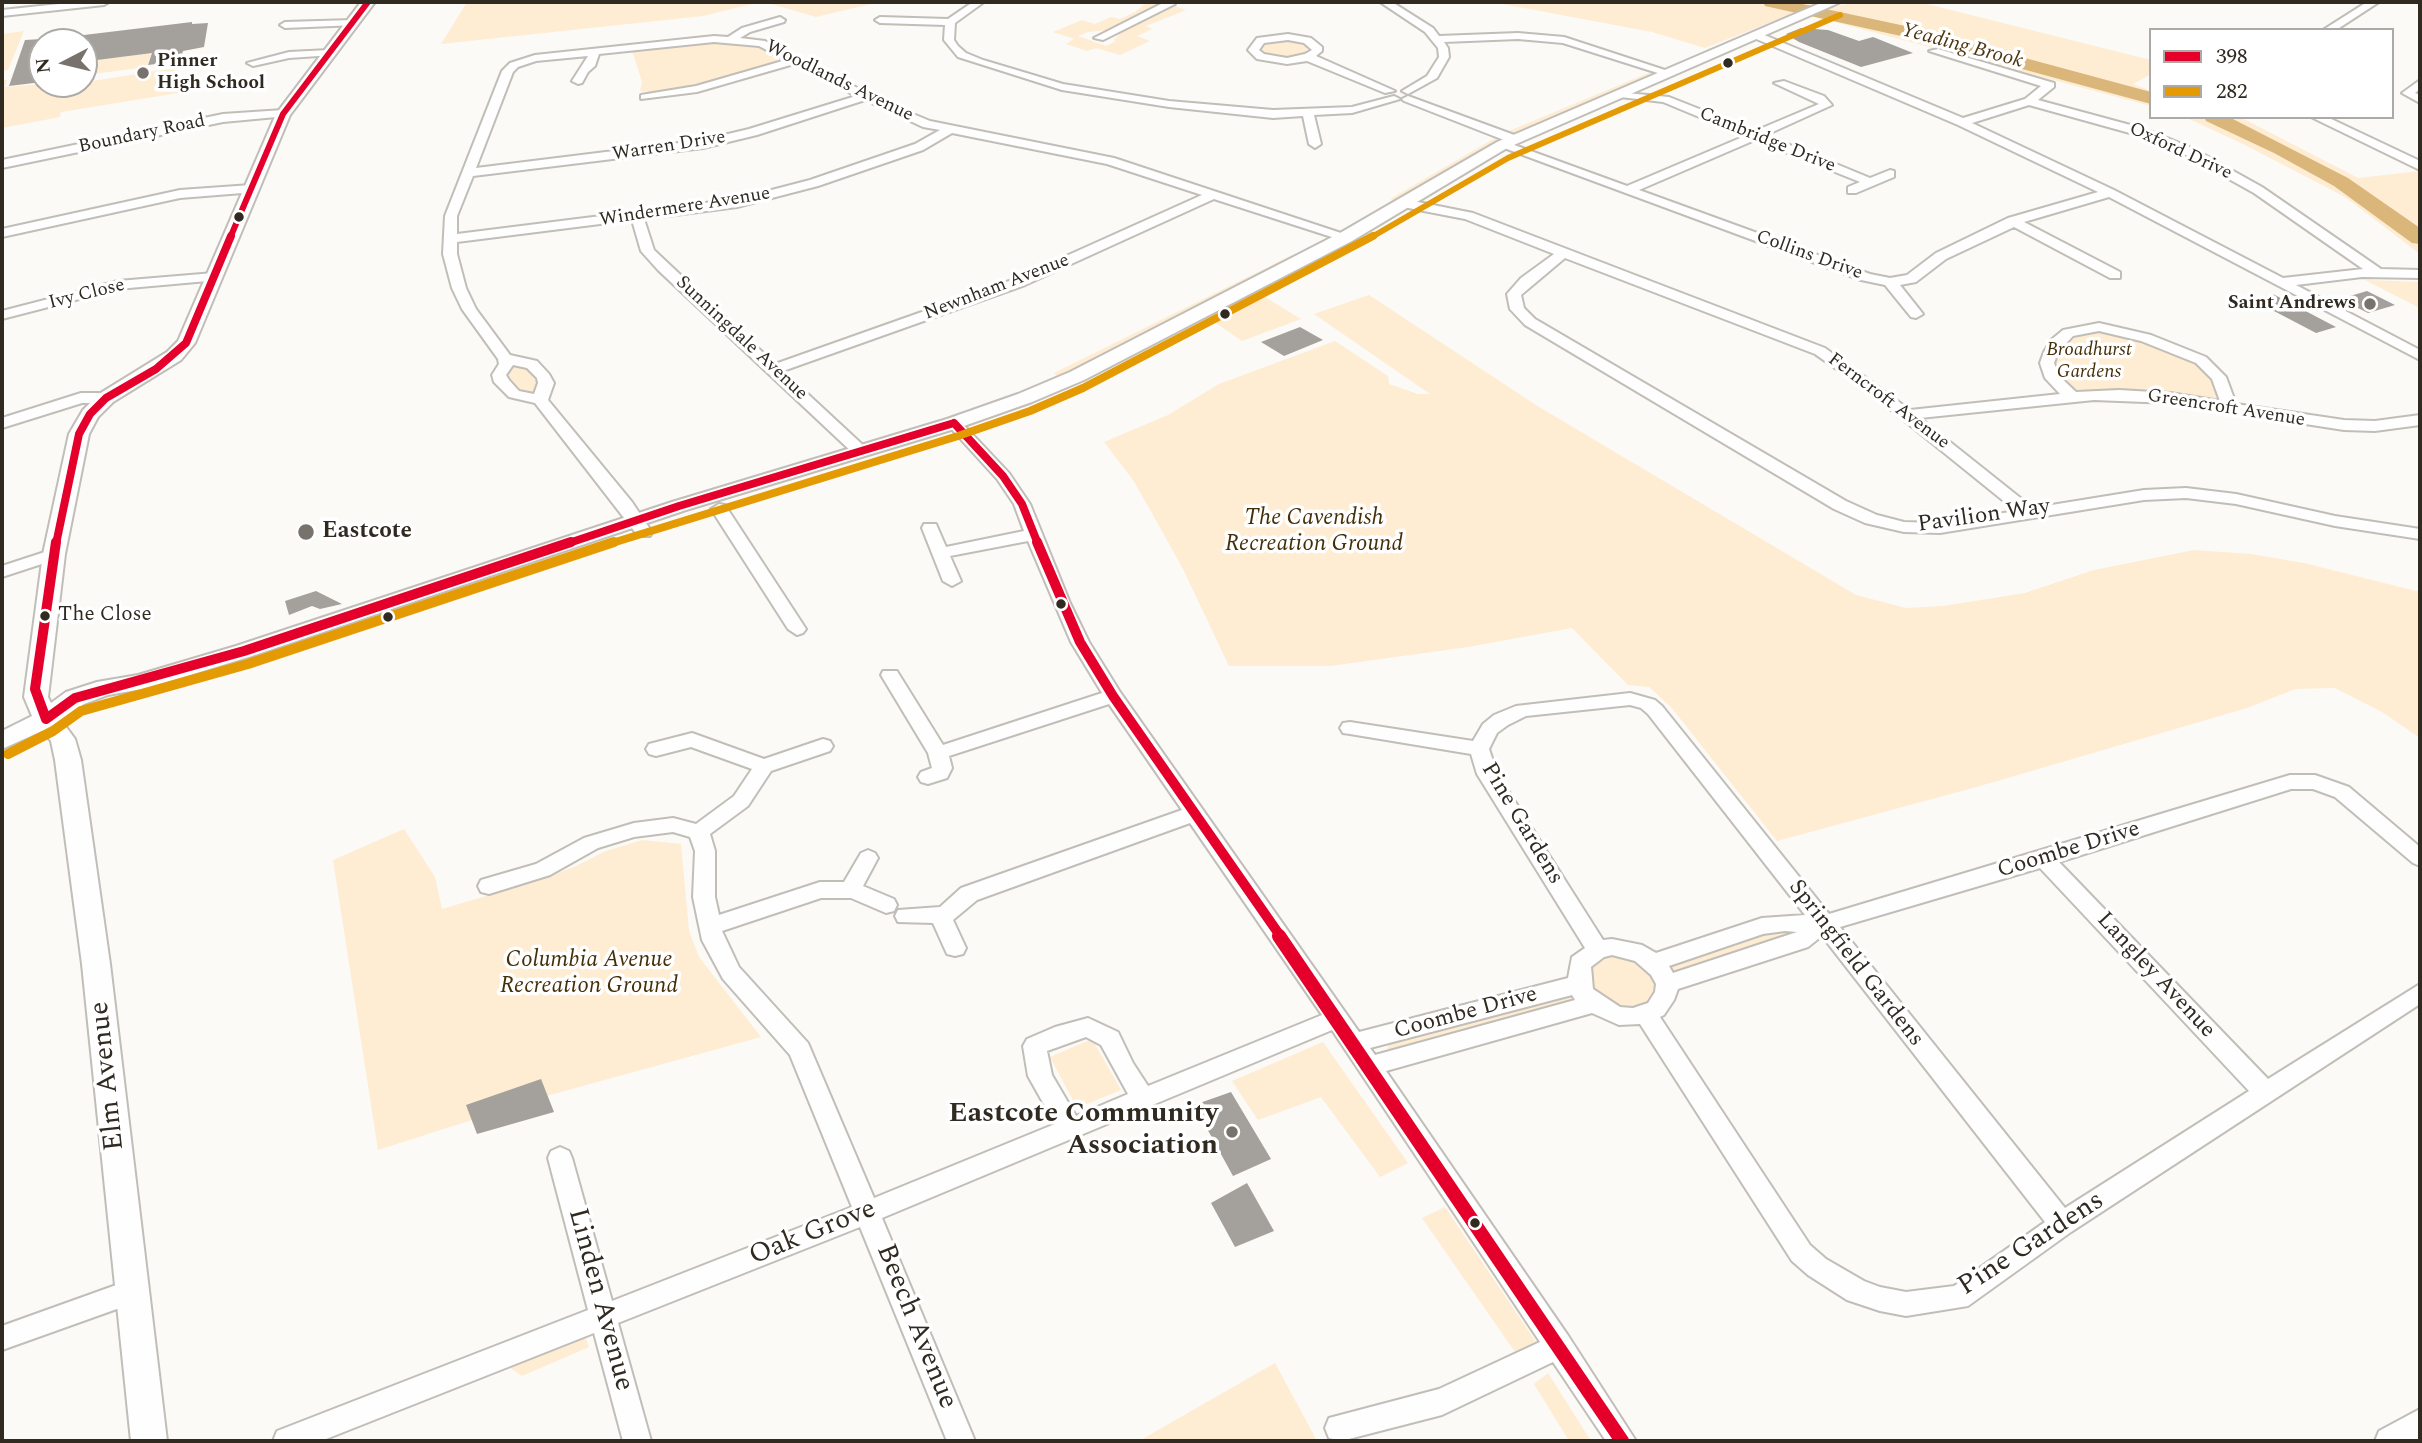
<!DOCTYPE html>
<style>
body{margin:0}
#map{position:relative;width:2422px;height:1443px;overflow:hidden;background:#fcfaf7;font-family:Spectral,serif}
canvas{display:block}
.frame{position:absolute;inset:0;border:4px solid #302a21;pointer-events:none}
.legend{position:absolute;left:2149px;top:28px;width:245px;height:91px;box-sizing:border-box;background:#fff;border:2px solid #acaaa6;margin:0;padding:9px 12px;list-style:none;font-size:21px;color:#302a21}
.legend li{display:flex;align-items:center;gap:14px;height:35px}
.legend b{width:35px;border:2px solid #acaaa6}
.north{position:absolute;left:28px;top:28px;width:70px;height:70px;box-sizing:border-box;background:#fff;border:2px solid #acaaa6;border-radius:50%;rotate:263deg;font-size:19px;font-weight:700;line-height:28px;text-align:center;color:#302a21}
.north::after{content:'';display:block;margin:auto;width:24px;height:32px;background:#77736c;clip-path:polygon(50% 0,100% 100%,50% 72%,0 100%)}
</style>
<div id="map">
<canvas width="2422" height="1443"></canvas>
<div class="frame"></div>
<ul class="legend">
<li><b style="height:9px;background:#e4002b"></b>398</li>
<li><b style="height:9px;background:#e39a03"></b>282</li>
</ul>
<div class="north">N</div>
</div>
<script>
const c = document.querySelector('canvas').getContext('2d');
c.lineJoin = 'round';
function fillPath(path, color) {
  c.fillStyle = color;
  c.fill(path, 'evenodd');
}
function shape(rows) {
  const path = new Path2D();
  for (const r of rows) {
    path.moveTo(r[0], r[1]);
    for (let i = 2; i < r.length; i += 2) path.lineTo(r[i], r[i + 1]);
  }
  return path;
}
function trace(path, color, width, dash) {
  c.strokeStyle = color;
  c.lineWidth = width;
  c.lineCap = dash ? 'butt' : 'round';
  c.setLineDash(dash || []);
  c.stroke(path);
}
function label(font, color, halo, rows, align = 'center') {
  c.font = font + ' Spectral,serif';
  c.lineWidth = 7;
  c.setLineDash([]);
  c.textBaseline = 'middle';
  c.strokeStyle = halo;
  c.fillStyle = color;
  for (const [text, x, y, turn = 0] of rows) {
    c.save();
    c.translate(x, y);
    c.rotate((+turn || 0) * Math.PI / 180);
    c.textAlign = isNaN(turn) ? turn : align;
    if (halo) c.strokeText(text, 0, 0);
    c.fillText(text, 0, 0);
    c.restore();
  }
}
fillPath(shape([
 [467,2,760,2,703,16,441,44],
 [765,2,879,2,816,17],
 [1147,2,1162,4,1110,30,1088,32,1078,36,1106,46,1116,41,1113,40,1119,35,1118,32,1166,9,1175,6,1186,10,1146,26,1152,29,1137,36,1150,41,1120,55,1096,48,1087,51,1066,44,1074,39,1053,32,1082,20,1095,24,1111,17,1120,19,1135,12],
 [1492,2,1823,2,1705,48,1652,32],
 [1856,2,1919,2,2151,60,2151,74,2133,84,2151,91,2151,106,1805,14],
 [24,31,8,70,2,71,2,34],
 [713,40,764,46,784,59,712,83,658,93,640,91,642,82,632,50],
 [1289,40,1307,46,1306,52,1296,57,1281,57,1267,55,1261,50,1268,42],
 [152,53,146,67,93,74,99,59],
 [175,68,178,93,61,112,60,117,2,128,2,80,7,80,5,87,42,84,60,84,61,86],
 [1653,71,1659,73,1516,133,1509,131],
 [2185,117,2240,117,2358,178,2420,171,2420,254,2345,197,2245,145],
 [1495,138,1502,140,1396,201,1390,199],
 [1292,255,1298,256,1059,378,1054,373],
 [2365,280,2420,282,2420,309,2414,305],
 [1258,293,1301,319,1242,341,1210,319],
 [1369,295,1539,407,1856,595,1906,608,1943,606,2025,593,2094,570,2194,550,2251,554,2304,563,2420,592,2420,738,2382,712,2335,688,2295,689,2247,708,1980,786,1777,841,1671,707,1649,687,1628,685,1572,628,1468,647,1330,666,1229,666,1183,569,1152,513,1133,480,1104,442,1168,415,1219,384,1335,341,1388,376,1389,384,1418,394,1430,394,1314,314],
 [2085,332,2122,334,2189,360,2205,371,2214,382,2219,392,2217,398,2209,400,2125,391,2083,392,2071,387,2058,376,2054,363,2065,344,2074,335],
 [519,365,529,365,541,382,537,392,520,393,503,374],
 [404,829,435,877,442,909,530,883,574,867,606,851,642,840,681,844,689,931,699,957,761,1037,550,1095,378,1150,333,860],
 [1781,930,1806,931,1668,973,1667,968,1674,963],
 [1610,955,1622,955,1644,964,1656,980,1654,996,1648,1002,1629,1008,1618,1007,1591,989,1588,971,1600,958],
 [1577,994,1577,998,1564,1005,1399,1051,1387,1049,1390,1044,1399,1041,1540,1000],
 [1092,1039,1121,1090,1077,1108,1050,1057],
 [1323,1042,1408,1163,1380,1177,1321,1097,1258,1120,1232,1081],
 [1445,1207,1536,1342,1515,1352,1422,1218],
 [584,1333,589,1347,522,1376,509,1367],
 [1275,1363,1317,1441,1139,1441,1254,1375],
 [1548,1373,1591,1441,1569,1441,1534,1384]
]), '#feecd3');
fillPath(shape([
 [1763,2,1793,2,1910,27,2151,92,2151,104,1901,36,1765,6,1763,2],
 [2204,117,2229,117,2348,178,2420,228,2420,244,2412,243,2334,186,2274,153,2206,121,2204,117]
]), '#dab67a');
fillPath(shape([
 [192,22,192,24,208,23,204,47,183,51,180,61,148,65,152,53,97,60,84,88,84,35],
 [1801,28,1828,30,1859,41,1873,37,1913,53,1861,67,1799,42,1786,34],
 [42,39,42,82,9,86,25,40],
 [2367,291,2395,305,2368,313,2340,299],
 [2273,294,2336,327,2316,333,2253,300],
 [1300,327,1323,340,1284,356,1261,342],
 [316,591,342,604,320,609,312,606,289,615,285,601],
 [541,1079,554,1112,477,1134,466,1105],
 [1231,1092,1271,1159,1233,1176,1194,1105],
 [1247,1183,1274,1231,1235,1247,1211,1203]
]), '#a4a09b');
const minor = shape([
 [78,2,109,2,104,5,2,16,2,10,78,2],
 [973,2,984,2,955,23,954,40,958,46,966,53,983,60,1063,84,1169,101,1273,110,1352,107,1394,96,1400,99,1352,113,1314,115,1321,144,1315,148,1309,144,1303,116,1273,118,1169,107,1062,90,958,57,944,40,945,25,880,23,875,20,880,17,948,19,973,2],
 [1160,2,1175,4,1103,40,1094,38,1161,4,1160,2],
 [1380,2,1392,2,1433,28,1439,36,1518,33,1564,37,1674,73,1664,75,1563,43,1518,39,1444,42,1448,48,1449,57,1437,78,1408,94,1402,91,1427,76,1439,57,1438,48,1425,32,1380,2],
 [2367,2,2379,2,2336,30,2323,30,2367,2],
 [780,17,785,20,784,22,750,32,740,38,765,41,889,104,930,121,1114,158,1353,237,1351,240,1341,240,1214,199,1025,285,783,371,866,448,868,451,866,454,860,456,854,454,658,270,641,251,632,220,457,242,457,254,466,288,476,309,510,355,537,361,549,374,554,383,548,400,632,502,652,532,650,536,638,536,535,403,509,397,494,382,492,375,499,364,498,359,462,309,452,288,443,254,445,216,502,71,510,63,535,55,714,36,728,37,742,28,780,17],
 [714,42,759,46,786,60,696,86,641,95,641,99,697,92,794,64,856,96,749,129,703,140,476,168,513,72,518,67,536,61,588,56,572,81,578,84,582,83,588,72,595,66,599,54,714,42],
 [865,100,923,127,940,130,915,144,810,180,737,199,457,234,457,216,473,176,703,148,757,135,865,100],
 [952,133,1107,164,1202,195,1015,279,775,364,654,250,644,219,737,207,818,186,923,150,952,133],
 [513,365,527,368,537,378,538,383,534,394,519,391,509,380,506,375,513,365],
 [353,20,358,23,357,25,285,28,280,25,285,22,353,20],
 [1288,34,1311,38,1322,47,1322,51,1316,56,1395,91,1385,93,1307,61,1287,64,1257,59,1248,50,1257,38,1288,34],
 [1288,40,1304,43,1312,50,1305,54,1287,58,1264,54,1259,50,1264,43,1288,40],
 [1754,34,1762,34,1963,118,2025,99,2041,86,1929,51,1938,49,2054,83,2054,87,2038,100,2145,129,2192,148,2262,187,2381,269,2420,270,2420,278,2362,277,2296,285,2420,350,2420,360,2109,197,2024,222,2120,272,2120,278,2110,278,2014,227,1946,259,1916,282,1900,285,1923,314,1916,318,1911,317,1885,285,1861,280,1496,145,1506,142,1627,186,1745,136,1663,102,1620,97,1614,94,1616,92,1669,97,1755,131,1819,104,1774,83,1784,81,1824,96,1832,105,1766,135,1870,178,1890,170,1894,171,1894,177,1856,193,1848,193,1848,187,1860,182,1755,140,1639,190,1870,274,1890,278,1907,275,1936,253,2008,218,2098,192,1958,125,1754,38,1754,34],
 [2029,105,2137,135,2184,154,2254,193,2363,269,2283,278,2114,190,1972,123,2029,105],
 [329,50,334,53,333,55,289,58,253,66,247,63,289,52,329,50],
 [2420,80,2420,89,2415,93,2420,95,2420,103,2402,93,2420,80],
 [1408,96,1517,136,1519,139,1509,142,1404,101,1402,99,1408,96],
 [283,110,287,112,287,116,223,122,2,168,2,160,223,114,283,110],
 [2311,117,2327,117,2420,161,2420,170,2311,117],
 [251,185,255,186,255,192,180,198,2,237,2,229,180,190,251,185],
 [1403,199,1473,213,1825,348,1910,410,2060,394,2045,378,2040,363,2044,352,2051,340,2063,330,2099,323,2151,335,2206,357,2226,377,2236,404,2344,420,2375,421,2420,415,2420,425,2375,431,2344,430,2170,403,2094,400,1920,418,2033,508,2144,490,2186,488,2236,494,2335,516,2420,529,2420,539,2335,526,2236,504,2186,498,2144,500,1940,533,1904,532,1865,523,1834,509,1525,325,1510,309,1507,294,1521,278,1554,254,1465,219,1398,206,1398,200,1403,199],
 [1565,258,1815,354,1865,389,2016,511,1940,523,1904,522,1877,515,1846,501,1535,319,1524,308,1521,295,1565,258],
 [2099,331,2141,341,2196,363,2212,379,2220,401,2170,393,2119,390,2076,392,2059,376,2054,363,2058,352,2073,336,2099,331],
 [214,273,221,277,219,280,118,289,2,319,2,311,118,281,214,273],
 [81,393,106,393,114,398,106,403,82,403,2,428,2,418,81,393],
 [954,418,959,420,1009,473,1030,504,1070,603,1089,642,1120,692,1359,1032,1568,978,1572,957,1585,948,1477,774,1471,754,1350,734,1343,733,1340,728,1343,723,1350,722,1473,741,1483,724,1494,715,1516,706,1630,693,1655,700,1662,706,1829,914,2290,775,2315,775,2349,787,2420,847,2420,866,2413,863,2335,797,2313,789,2291,789,2059,862,2268,1079,2420,984,2420,1004,2071,1232,1968,1306,1906,1316,1880,1311,1847,1300,1808,1275,1792,1261,1640,1024,1619,1025,1592,1013,1386,1071,1569,1337,1636,1441,1606,1441,1553,1362,1442,1415,1341,1441,1329,1438,1325,1428,1329,1418,1439,1389,1540,1342,1332,1030,882,1218,975,1441,947,1441,860,1227,618,1323,651,1441,623,1441,594,1333,321,1441,273,1441,277,1431,588,1310,548,1158,551,1151,560,1147,569,1151,572,1158,612,1301,852,1207,790,1055,723,979,702,940,693,897,695,851,690,837,673,832,634,837,598,848,550,875,489,894,481,892,478,886,481,880,536,864,584,838,634,823,673,818,696,824,734,796,752,769,691,747,656,756,649,754,646,749,649,744,692,733,764,759,823,739,830,741,833,746,830,751,771,771,748,806,710,834,715,851,715,897,719,915,820,882,844,882,861,853,868,850,875,853,878,858,863,886,894,899,897,905,894,911,886,913,851,898,821,898,722,931,739,967,808,1043,874,1198,1055,1124,1028,1076,1023,1046,1027,1039,1055,1027,1088,1018,1118,1032,1133,1063,1148,1086,1322,1015,1190,823,977,900,953,920,966,948,963,954,955,956,947,954,933,923,898,922,895,916,898,910,940,907,961,888,1182,810,1109,704,949,756,952,768,947,778,928,784,921,782,918,777,921,772,932,768,928,753,881,675,883,671,897,671,943,745,1102,693,1071,642,1028,541,950,556,961,581,952,586,943,581,922,528,924,524,936,524,946,547,1024,531,1014,504,997,479,946,423,954,418],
 [1630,705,1641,708,1648,714,1805,915,1762,918,1656,953,1642,945,1612,939,1603,940,1497,773,1489,749,1497,733,1508,725,1526,716,1630,705],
 [2040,868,2249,1091,2065,1208,1840,927,2040,868],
 [1785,931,1797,932,1673,973,1669,966,1763,934,1785,931],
 [1822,936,2045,1222,1954,1286,1906,1292,1880,1287,1864,1281,1826,1259,1810,1245,1660,1017,1664,1015,1674,1000,1678,989,1808,947,1822,936],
 [1612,955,1635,961,1651,975,1656,984,1655,992,1648,1003,1633,1008,1620,1007,1593,989,1591,967,1604,957,1612,955],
 [1572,995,1575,1000,1375,1055,1370,1048,1572,995],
 [1086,1037,1101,1045,1128,1094,1076,1116,1052,1075,1047,1051,1086,1037],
 [719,504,725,505,806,629,803,633,797,635,788,629,711,509,719,504],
 [54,549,63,554,60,558,2,577,2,566,54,549],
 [133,1279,142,1282,146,1291,142,1300,2,1350,2,1326,133,1279],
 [2420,1409,2420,1438,2415,1441,2375,1441,2379,1431,2420,1409]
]);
const tertiary = shape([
 [361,2,375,2,290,115,195,343,181,360,113,402,98,417,89,434,65,554,48,697,51,703,66,692,97,682,138,675,236,646,672,502,947,419,1018,394,1070,372,1340,233,1497,142,1823,2,1841,2,1507,148,1352,241,1084,380,1032,402,961,427,686,510,252,656,148,688,108,695,84,704,61,720,75,739,81,760,110,964,167,1441,131,1441,82,964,55,760,51,741,42,731,2,749,2,731,32,716,24,697,43,554,69,434,83,410,99,394,167,352,178,341,276,114,361,2]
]);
trace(minor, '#c1beb8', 4);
trace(tertiary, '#c1beb8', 4);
fillPath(minor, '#fffefe');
fillPath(tertiary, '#fffefe');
trace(shape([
 [230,238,283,114,368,2]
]), '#e4002b', 6);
trace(shape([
 [954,423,1003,476,1022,504,1038,544],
 [56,544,79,434,90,414,106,398,156,369,186,343,231,236],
 [566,544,679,506,954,423]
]), '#e4002b', 8);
trace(shape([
 [1037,542,1080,642,1113,696,1281,937],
 [46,719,75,698,244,651,571,542],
 [46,719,35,689,56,542]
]), '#e4002b', 10);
trace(shape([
 [1279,936,1622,1441]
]), '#e4002b', 14);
trace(shape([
 [1370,238,1508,158,1840,15]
]), '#e39a03', 6);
trace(shape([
 [609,544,958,436,1030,411,1083,388,1373,236]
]), '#e39a03', 8);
trace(shape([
 [8,754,53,731,81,711,248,664,614,542]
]), '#e39a03', 10);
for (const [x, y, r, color] of [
 [1728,63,6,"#302a21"],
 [143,73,7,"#77736c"],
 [239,217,6,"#302a21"],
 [2370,304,7,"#77736c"],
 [1225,314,6,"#302a21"],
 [306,532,9,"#77736c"],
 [1061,604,6,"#302a21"],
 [45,616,6,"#302a21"],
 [388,617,6,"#302a21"],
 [1232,1132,7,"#77736c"],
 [1475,1223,6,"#302a21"]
]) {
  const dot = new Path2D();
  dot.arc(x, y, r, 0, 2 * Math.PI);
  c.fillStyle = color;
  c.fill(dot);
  trace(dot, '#fff', 2.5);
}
label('bold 19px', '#302a21', '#fff', [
 ["Pinner",157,62],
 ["High School",157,84],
 ["Saint Andrews",2356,304,"right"]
], 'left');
label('19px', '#302a21', '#fff', [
 ["Woodlands Avenue",839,82,26],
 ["Boundary Road",142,135,-12],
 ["Cambridge Drive",1767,141,22],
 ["Warren Drive",669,147,-9],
 ["Oxford Drive",2180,152,25],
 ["Windermere Avenue",685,208,-9],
 ["Collins Drive",1809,256,20],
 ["Newnham Avenue",997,288,-21],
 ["Ivy Close",87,295,-14],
 ["Sunningdale Avenue",741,339,43],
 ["Ferncroft Avenue",1888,402,37],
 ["Greencroft Avenue",2226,409,9]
]);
label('italic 19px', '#442f09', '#fff', [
 ["Broadhurst",2089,351],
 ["Gardens",2089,373]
]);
label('italic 21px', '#4d3713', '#fff', [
 ["Yeading Brook",1962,47,15]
]);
label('21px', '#302a21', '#fff', [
 ["The Close",58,616]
], 'left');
label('23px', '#302a21', '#fff', [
 ["Pavilion Way",1984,517,-8],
 ["Pine Gardens",1521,824,59],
 ["Coombe Drive",2069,851,-17],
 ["Springfield Gardens",1855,964,52],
 ["Langley Avenue",2155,976,47],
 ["Coombe Drive",1466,1014,-15]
]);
label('italic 23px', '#442f09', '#fff', [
 ["The Cavendish",1314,519],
 ["Recreation Ground",1314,545],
 ["Columbia Avenue",589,961],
 ["Recreation Ground",589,987]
]);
label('bold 23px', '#302a21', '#fff', [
 ["Eastcote",322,532]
], 'left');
label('28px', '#302a21', '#fff', [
 ["Elm Avenue",109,1076,-96],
 ["Oak Grove",813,1234,-22],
 ["Pine Gardens",2032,1245,-33],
 ["Linden Avenue",599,1300,75],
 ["Beech Avenue",915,1327,68]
]);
label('bold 28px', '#302a21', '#fff', [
 ["Eastcote Community",1218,1116],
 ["Association",1218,1148]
], 'right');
</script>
